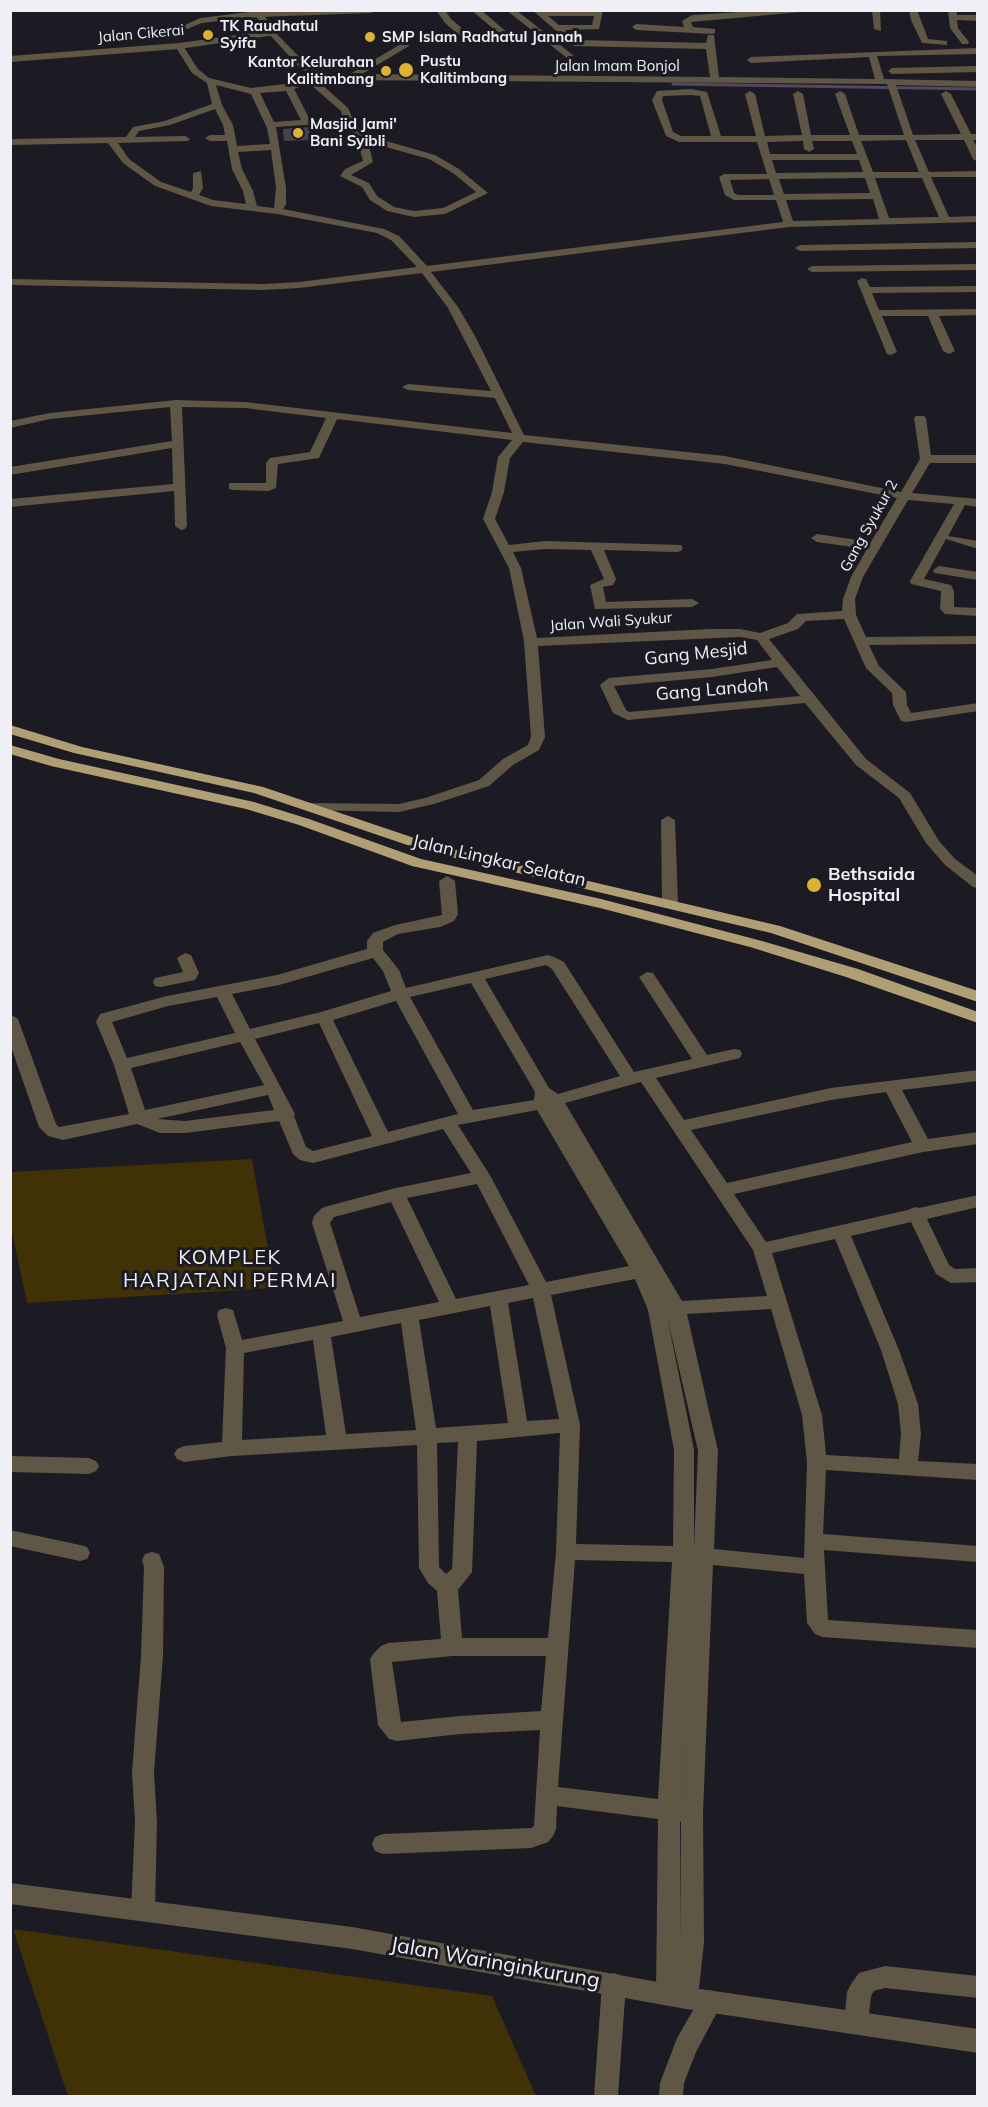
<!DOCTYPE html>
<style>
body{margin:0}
#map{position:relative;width:988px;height:2107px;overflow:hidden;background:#1c1b23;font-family:Mulish,sans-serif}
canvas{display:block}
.frame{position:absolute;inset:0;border:12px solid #efeff5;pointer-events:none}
</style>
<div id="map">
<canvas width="988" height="2107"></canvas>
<div class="frame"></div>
</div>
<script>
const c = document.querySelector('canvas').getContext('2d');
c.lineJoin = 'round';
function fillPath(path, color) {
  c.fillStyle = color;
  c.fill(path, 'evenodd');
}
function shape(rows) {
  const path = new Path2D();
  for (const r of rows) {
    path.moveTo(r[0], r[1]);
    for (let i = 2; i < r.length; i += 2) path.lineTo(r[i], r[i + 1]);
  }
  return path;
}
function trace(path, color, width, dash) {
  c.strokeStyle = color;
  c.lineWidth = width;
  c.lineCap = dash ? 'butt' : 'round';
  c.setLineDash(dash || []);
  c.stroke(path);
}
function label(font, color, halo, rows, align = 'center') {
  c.font = font + ' Mulish,sans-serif';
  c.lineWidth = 6;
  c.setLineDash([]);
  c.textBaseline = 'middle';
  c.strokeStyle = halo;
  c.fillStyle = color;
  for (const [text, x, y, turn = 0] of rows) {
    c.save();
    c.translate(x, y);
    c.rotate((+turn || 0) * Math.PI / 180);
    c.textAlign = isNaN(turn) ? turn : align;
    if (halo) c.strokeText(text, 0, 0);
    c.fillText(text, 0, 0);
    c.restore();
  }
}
fillPath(shape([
 [252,1159,275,1288,27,1303,11,1227,11,1172],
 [13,1929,492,1996,536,2096,68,2096]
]), '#403206');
trace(shape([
 [673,84,978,89]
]), '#4f4961', 3);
fillPath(shape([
 [312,127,313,140,284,141,283,129]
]), '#44434d');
fillPath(shape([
 [375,10,371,13,258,17,202,23,187,29,183,26,200,18,258,11,375,10],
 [436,10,445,10,451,19,476,40,476,44,470,44,445,23,436,10],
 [471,10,481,10,515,39,508,41,471,10],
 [506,10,516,10,574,56,567,58,506,10],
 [532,10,603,10,599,29,565,30,576,40,706,43,708,35,714,35,719,77,875,79,869,57,751,63,747,60,751,57,978,48,978,54,877,56,884,79,978,81,978,87,896,85,913,135,961,134,941,94,946,91,951,94,971,134,978,134,978,140,973,140,978,148,978,162,973,159,964,140,915,140,929,172,978,171,978,177,931,177,949,217,978,216,978,222,789,227,431,272,458,307,475,336,524,435,725,456,901,492,920,459,914,418,916,416,924,416,926,418,931,455,978,455,978,463,930,463,912,493,978,499,978,507,965,505,948,536,978,541,978,549,946,539,924,579,951,585,954,591,954,607,978,608,978,616,945,614,940,609,941,591,911,584,910,581,954,504,908,500,863,577,855,599,856,615,866,637,978,636,978,644,869,645,879,666,906,692,907,705,911,713,978,703,978,711,906,722,901,721,893,705,892,693,866,668,844,619,806,621,798,629,769,639,866,759,910,793,939,841,955,859,978,876,978,888,973,887,945,865,926,843,899,798,856,765,805,703,628,720,613,713,600,685,609,678,712,669,772,660,757,640,740,637,538,646,545,737,539,750,513,765,489,786,434,804,399,812,303,810,301,807,303,804,308,803,399,804,425,798,479,780,503,759,528,745,531,737,524,641,509,568,483,519,492,492,498,457,512,440,337,419,319,458,278,464,276,488,268,491,233,490,229,489,229,483,266,483,266,463,270,458,310,452,326,418,245,408,182,407,187,526,185,529,181,530,175,526,174,491,10,507,10,499,173,484,172,448,10,475,10,467,172,441,170,407,50,419,10,428,10,421,50,413,176,400,245,402,512,433,495,398,408,390,402,387,408,384,491,391,448,308,422,273,299,288,263,290,10,285,10,279,263,284,299,282,417,267,391,240,377,233,277,214,211,206,155,186,123,163,108,143,10,145,10,139,126,137,133,127,165,121,212,104,207,83,192,73,175,46,179,43,182,44,198,69,209,78,251,88,302,82,302,86,294,89,310,120,343,118,341,111,311,85,312,75,301,69,270,35,269,33,273,30,307,65,319,72,337,74,350,74,406,41,409,42,409,46,362,74,710,77,706,49,574,46,532,10],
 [548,16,594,16,592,25,559,25,548,16],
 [320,77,337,80,887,84,904,135,859,135,845,94,840,91,835,94,850,135,811,135,803,94,798,91,793,94,802,135,765,136,755,94,750,91,745,94,756,136,721,136,707,92,691,89,657,91,652,100,666,136,679,142,757,142,767,174,724,174,719,177,725,195,734,200,776,200,783,222,427,266,399,236,384,229,283,209,286,204,286,188,276,127,304,125,346,123,357,138,363,161,345,169,340,176,362,187,370,200,387,211,414,217,445,214,488,193,459,169,435,155,365,135,355,124,348,108,319,82,320,77],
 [216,85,251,94,267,128,270,144,237,146,233,125,222,105,216,85],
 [286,91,301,120,274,122,260,93,286,91],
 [691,95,700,96,711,136,681,136,673,132,662,100,663,96,691,95],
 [215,109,223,125,225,135,210,135,205,138,210,141,227,141,232,169,243,191,246,204,213,200,199,195,203,188,201,171,193,173,193,188,191,192,161,182,129,159,118,143,188,141,190,139,185,136,135,137,139,131,170,125,215,109],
 [906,140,919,172,873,172,861,141,906,140],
 [803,141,804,149,809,152,814,149,812,141,852,141,857,154,770,154,767,142,803,141],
 [368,142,429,159,453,173,476,192,443,208,414,211,394,207,377,196,369,183,351,175,373,162,368,142],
 [271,150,276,188,274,208,257,206,253,191,242,169,238,152,271,150],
 [772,160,859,160,863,172,776,173,772,160],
 [865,178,870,193,784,194,779,179,865,178],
 [875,178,922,178,939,217,889,218,875,178],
 [769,179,774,195,738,195,734,193,730,180,769,179],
 [873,199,879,219,793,221,786,200,873,199],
 [523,442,725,464,897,498,871,542,817,534,811,538,817,542,867,549,851,577,843,599,842,611,797,614,788,623,760,633,740,629,710,629,537,638,521,568,513,552,545,549,591,550,604,579,590,585,595,609,692,607,699,603,692,599,606,602,603,587,613,585,616,579,604,550,677,552,681,551,683,548,681,545,545,541,509,545,495,519,504,492,510,458,523,442],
 [777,667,800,696,629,712,626,710,614,686,712,677,777,667],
 [771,10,823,10,691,22,693,27,715,29,715,33,712,34,636,30,632,27,636,24,684,27,682,21,692,15,771,10],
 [872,10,880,10,881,31,874,29,872,10],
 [909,10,917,10,928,39,947,41,947,45,922,43,911,20,909,10],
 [948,10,956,10,957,15,978,15,978,21,957,20,958,28,969,42,968,44,962,44,950,28,948,10],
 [978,66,978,72,892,74,888,71,892,68,978,66],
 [978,242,978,248,800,251,795,248,800,245,978,242],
 [978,264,978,270,812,272,807,269,812,266,978,264],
 [862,278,866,279,870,287,978,286,977,292,872,293,879,310,978,309,978,315,939,316,955,351,949,354,943,351,928,316,882,316,897,352,891,355,887,354,857,281,862,278],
 [939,566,978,572,978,580,934,573,933,570,939,566],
 [668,816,675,820,678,903,670,908,662,903,661,820,668,816],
 [447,876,455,881,458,914,454,921,440,927,398,934,383,942,383,950,399,970,406,988,548,955,554,957,564,962,634,1072,692,1059,639,977,647,972,653,973,707,1055,734,1049,740,1050,742,1054,740,1058,656,1078,684,1120,831,1088,978,1070,978,1081,902,1090,928,1139,978,1132,978,1144,923,1152,734,1194,766,1242,908,1210,915,1207,919,1208,978,1195,978,1207,927,1219,949,1265,955,1269,978,1268,978,1282,951,1283,936,1274,911,1222,851,1236,899,1350,918,1404,921,1434,918,1461,978,1464,978,1480,826,1470,823,1534,978,1546,978,1562,824,1550,828,1620,978,1630,978,1648,822,1637,815,1634,807,1623,804,1574,713,1565,703,1812,704,1942,698,1998,694,2006,686,2009,678,2006,676,2002,668,2005,660,2002,656,1994,658,1819,557,1806,556,1829,553,1836,548,1842,531,1848,383,1854,375,1851,372,1844,375,1837,383,1834,531,1828,534,1826,540,1730,460,1734,397,1741,389,1739,378,1725,370,1659,374,1653,381,1646,388,1643,441,1639,437,1591,428,1583,419,1568,417,1445,232,1456,184,1462,177,1459,174,1454,177,1449,184,1446,222,1442,226,1348,217,1315,219,1310,226,1308,233,1310,242,1340,343,1321,312,1223,314,1216,322,1208,328,1206,396,1188,471,1173,443,1129,313,1163,300,1160,293,1154,279,1121,185,1133,160,1133,137,1124,63,1140,48,1136,39,1127,10,1044,10,1014,18,1019,56,1124,59,1127,129,1114,114,1065,96,1022,100,1014,167,996,277,975,367,949,367,941,373,933,395,925,442,915,439,881,447,876],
 [373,958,383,971,391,991,321,1012,250,1029,232,994,279,985,373,958],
 [546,965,552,969,620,1076,558,1094,549,1088,485,979,546,965],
 [471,983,535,1092,534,1100,473,1110,410,997,471,983],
 [217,997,235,1033,127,1058,112,1022,168,1006,217,997],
 [396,1001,458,1114,388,1132,333,1020,396,1001],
 [319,1023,372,1136,313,1151,306,1147,294,1116,295,1114,255,1039,319,1023],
 [240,1042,264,1085,145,1110,131,1068,240,1042],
 [641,1082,753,1250,767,1296,682,1301,565,1103,641,1082],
 [886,1092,912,1142,727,1183,691,1130,831,1100,886,1092],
 [268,1095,274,1110,185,1121,157,1119,268,1095],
 [537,1110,629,1266,546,1282,491,1177,458,1125,537,1110],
 [477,1184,529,1285,456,1299,407,1198,477,1184],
 [391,1202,439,1302,360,1317,330,1223,334,1217,391,1202],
 [835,1239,881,1350,898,1404,901,1434,899,1459,826,1455,822,1415,772,1253,835,1239],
 [635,1279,648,1310,674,1450,673,1546,576,1544,580,1425,551,1295,635,1279],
 [533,1298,559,1419,527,1421,508,1303,533,1298],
 [490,1306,508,1423,436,1428,419,1320,490,1306],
 [771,1309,802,1415,807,1462,804,1558,714,1549,718,1451,687,1314,771,1309],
 [667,1316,698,1451,694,1547,694,1450,667,1316],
 [401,1323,416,1430,346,1434,331,1337,401,1323],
 [313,1340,326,1435,242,1440,244,1353,313,1340],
 [560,1433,556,1552,548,1638,462,1638,458,1590,472,1572,477,1441,560,1433],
 [458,1442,452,1569,446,1574,439,1567,437,1443,458,1442],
 [575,1560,672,1562,658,1799,558,1787,575,1560],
 [693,1563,681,1803,681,1802,693,1563],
 [452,1656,546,1656,541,1711,460,1716,401,1722,392,1662,452,1656],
 [681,1822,680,1942,680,1945,680,1822,681,1822],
 [185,953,191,955,199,973,195,980,161,987,155,986,153,982,155,978,183,972,177,958,185,953],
 [10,1456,89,1458,96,1461,99,1466,96,1471,89,1474,10,1472,10,1456],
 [10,1530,80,1545,87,1547,90,1553,87,1559,80,1561,10,1546,10,1530],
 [152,1552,159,1554,164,1567,163,1656,154,1772,157,1822,155,1910,151,1918,143,1921,135,1918,131,1910,135,1822,132,1772,141,1656,144,1567,142,1560,145,1554,152,1552],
 [885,1966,978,1976,978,1998,885,1988,874,1991,871,1996,868,2023,864,2031,856,2034,848,2031,844,2023,847,1992,851,1984,859,1973,885,1966],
 [614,1973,622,1976,626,1984,618,2096,594,2096,602,1984,606,1976,614,1973],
 [711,1990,719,1993,723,2001,696,2052,684,2083,683,2096,659,2096,660,2083,677,2038,703,1993,711,1990]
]), '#5e5745');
fillPath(shape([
 [251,10,260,10,277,33,276,35,179,49,10,62,10,56,179,43,267,31,251,10],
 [10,1883,352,1927,686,1987,978,2029,978,2053,686,2009,352,1949,10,1904,10,1883]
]), '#5e5745');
fillPath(shape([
 [10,725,82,747,263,787,435,845,780,926,978,991,978,1002,771,933,425,851,254,793,74,753,10,734,10,725],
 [10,745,59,759,254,802,309,819,421,859,601,899,762,941,858,969,978,1012,978,1023,846,977,750,947,600,908,412,866,299,825,246,809,51,766,10,754,10,745]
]), '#b09e74');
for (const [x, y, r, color] of [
 [208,35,6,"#dcb233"],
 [370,37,6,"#dcb233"],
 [406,70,8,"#dcb233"],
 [386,71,6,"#dcb233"],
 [298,133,6,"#dcb233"],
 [814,885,8,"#dcb233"]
]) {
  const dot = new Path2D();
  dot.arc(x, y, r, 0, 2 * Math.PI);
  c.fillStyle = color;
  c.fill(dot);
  trace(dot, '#1c1b23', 2);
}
label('bold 15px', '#efeff5', '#1c1b23', [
 ["TK Raudhatul",220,26],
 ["Syifa",220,43],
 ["SMP Islam Radhatul Jannah",382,37],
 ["Pustu",420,61],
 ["Kalitimbang",420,78],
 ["Kantor Kelurahan",374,62,"right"],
 ["Kalitimbang",374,79,"right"],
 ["Masjid Jami'",310,124],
 ["Bani Syibli",310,141]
], 'left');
label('15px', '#efeff5', '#1c1b23', [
 ["Jalan Cikerai",141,34,-5],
 ["Jalan Imam Bonjol",617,66],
 ["Gang Syukur 2",869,526,-61],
 ["Jalan Wali Syukur",611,622,-4]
]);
label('18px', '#efeff5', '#1c1b23', [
 ["Gang Mesjid",696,654,-6],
 ["Gang Landoh",712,690,-5],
 ["Jalan Lingkar Selatan",499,861,13]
]);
label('bold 18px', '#efeff5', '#1c1b23', [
 ["Bethsaida",828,875],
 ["Hospital",828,896]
], 'left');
c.letterSpacing = '1.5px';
label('20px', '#efeff5', '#1c1b23', [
 ["KOMPLEK",230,1258],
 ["HARJATANI PERMAI",230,1281]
]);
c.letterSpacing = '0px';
label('21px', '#efeff5', '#1c1b23', [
 ["Jalan Waringinkurung",495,1963,10]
]);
</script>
